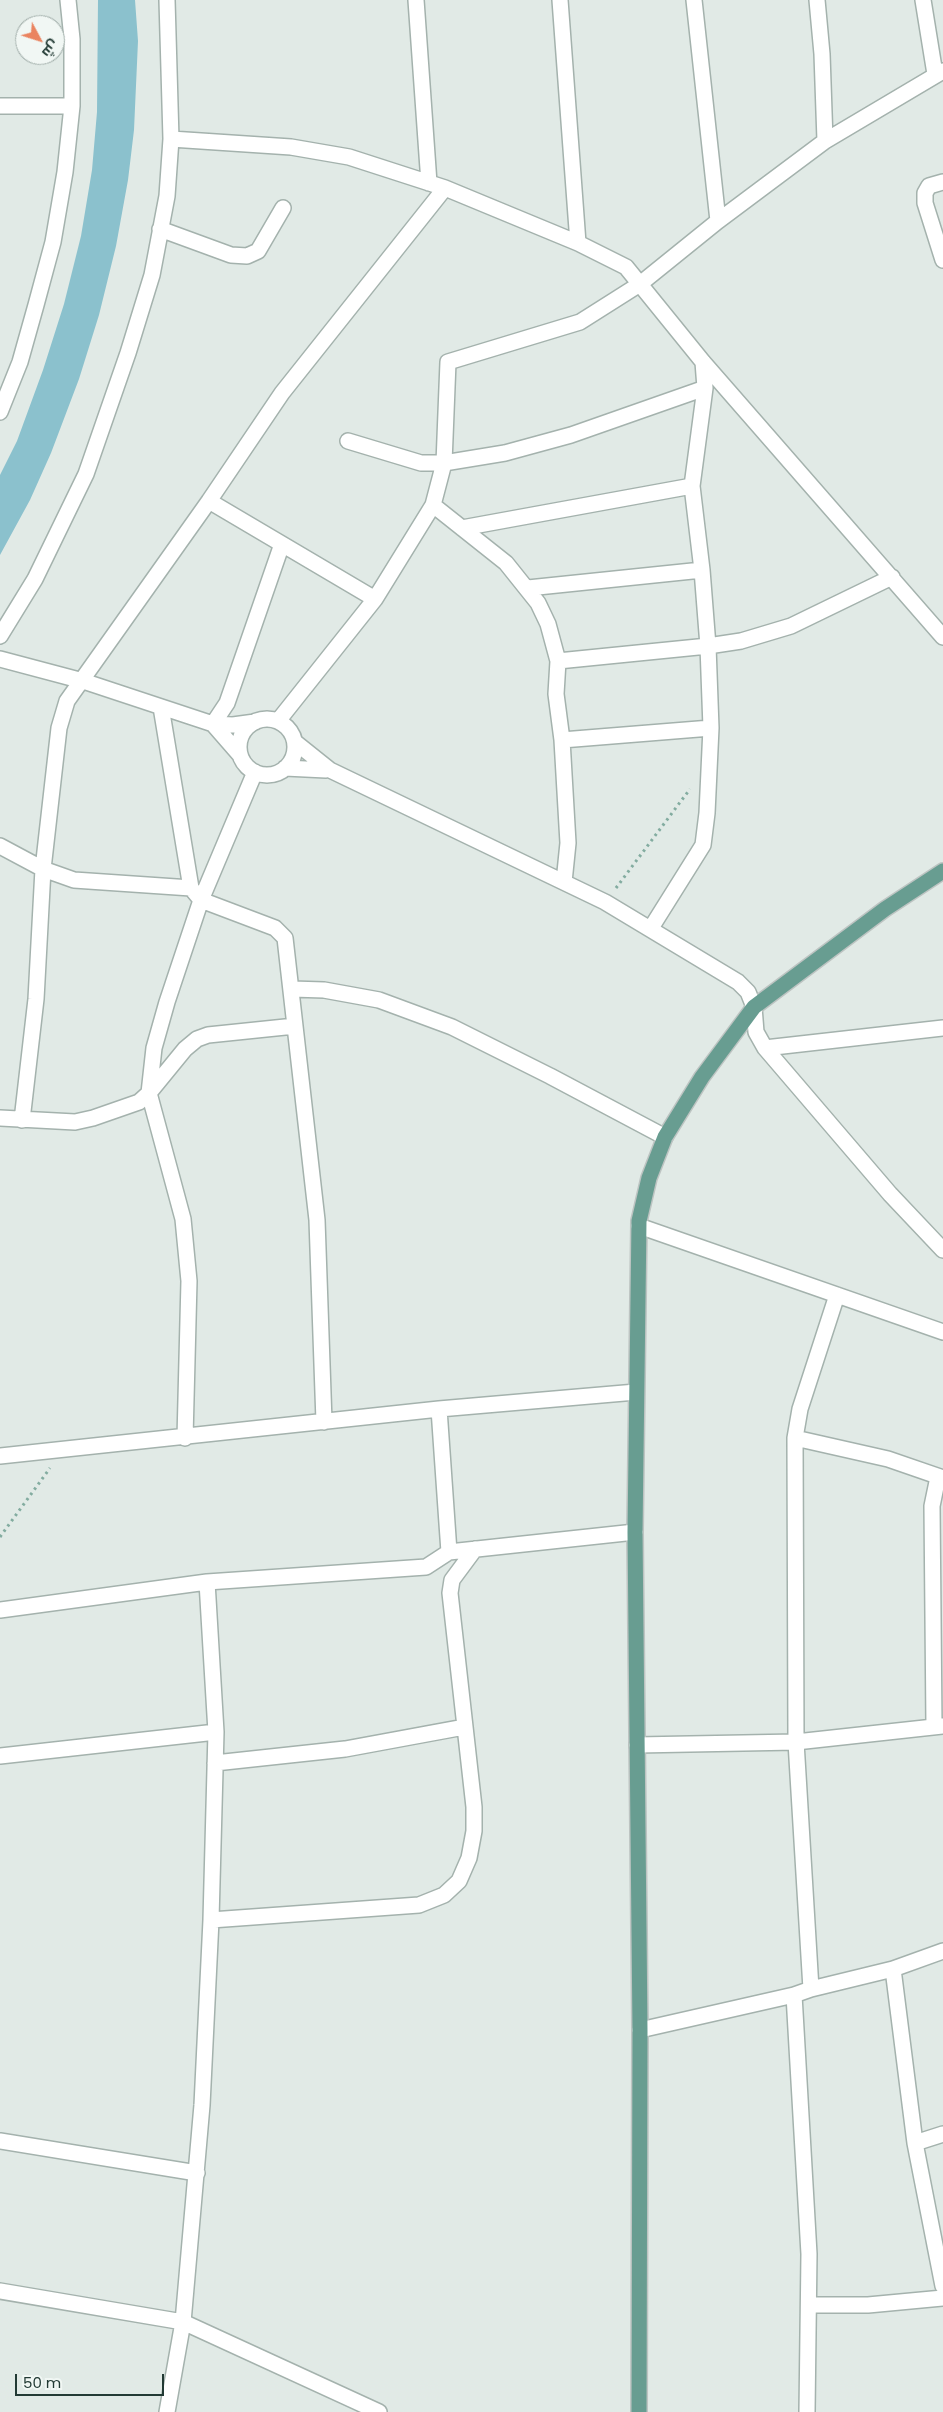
<!DOCTYPE html>
<meta charset="utf-8">
<style>
body{margin:0}
#map{position:relative;width:943px;height:2412px;overflow:hidden;background:#e1eae6;font-family:Poppins,Cairo,sans-serif}
canvas{display:block}
.north{position:absolute;left:15px;top:15px;width:50px;height:50px;box-sizing:border-box;background:#f1f7f4;border:1px solid #9eaba7;border-radius:50%;rotate:130deg;font-size:14px;font-weight:700;line-height:20px;text-align:center;color:#223a34}
.north::after{content:'';display:block;margin:auto;width:18px;height:22px;background:#ea8460;clip-path:polygon(50% 0,100% 100%,50% 72%,0 100%)}
.scale{position:absolute;left:15px;top:2374px;width:149px;height:22px;box-sizing:border-box;border:2px solid #223a34;border-top:0;padding-left:6px;font-size:15px;line-height:18px;white-space:nowrap;color:#223a34;-webkit-text-stroke:4px #f1f7f4;paint-order:stroke}
</style>
<div id="map">
<canvas width="943" height="2412"></canvas>
<div class="north">ش</div>
<div class="scale">50 m</div>
</div>
<script>
const c = document.querySelector('canvas').getContext('2d');
c.lineJoin = 'round';
function fillPath(path, color) {
  c.fillStyle = color;
  c.fill(path, 'evenodd');
}
function shape(rows) {
  const path = new Path2D();
  for (const r of rows) {
    if (r.length === 3) {
      path.moveTo(r[0] + r[2], r[1]);
      path.arc(r[0], r[1], r[2], 0, 2 * Math.PI);
      continue;
    }
    path.moveTo(r[0], r[1]);
    for (let i = 2; i < r.length; i += 2) path.lineTo(r[i], r[i + 1]);
  }
  return path;
}
function trace(path, color, width, dash) {
  c.strokeStyle = color;
  c.lineWidth = width;
  c.lineCap = dash ? 'butt' : 'round';
  c.setLineDash(dash || []);
  c.stroke(path);
}
fillPath(shape([
 [98,0,135,0,138,41,134,130,128,180,116,246,99,315,79,379,51,453,30,500,0,555,0,475,17,441,43,370,64,304,81,236,92,170,97,112]
]), '#8bc1cd');
const minor = shape([
 [416,0,429,183],
 [560,0,578,243],
 [694,0,718,221],
 [817,0,822,54,825,141],
 [923,0,935,74],
 [0,106,72,106],
 [171,139,291,147,349,157,445,188,578,243,626,267,703,362,943,637],
 [943,182,929,186,925,193,925,203,943,260],
 [160,229,231,255,247,256,258,251,283,208],
 [0,412,20,362,36,305,53,242,65,172,72,106,72,39,68,0],
 [348,441,421,463,444,463,505,453,571,435,705,388],
 [209,501,375,599],
 [433,505,506,563,538,603,548,624,558,661,556,694,562,740,568,843,564,882],
 [462,528,692,486],
 [528,588,702,570],
 [0,636,35,579,86,474,128,353,152,275,167,196,171,139,167,0],
 [0,659,83,681,213,724,233,725,255,722],
 [558,661,708,646,741,641,791,626,892,577],
 [161,707,191,888,201,900,275,928,285,938,317,1220,324,1422],
 [267,747,28],
 [278,721,375,599,433,505,444,463,448,362,580,322,640,284,718,221,825,141,943,71],
 [213,724,227,703,282,544],
 [213,724,240,755],
 [562,740,711,728],
 [295,742,330,770,605,902,738,982,748,992,754,1007,756,1032,765,1048,890,1194,943,1250],
 [285,768,326,770],
 [0,846,43,869,74,880,191,888],
 [651,928,703,845,707,813,711,728,708,646,702,570,692,486,705,388,703,362],
 [292,989,324,990,379,1000,452,1027,550,1076,665,1137],
 [765,1048,943,1028],
 [0,1118,75,1122,93,1118,139,1102,149,1093,185,1049,197,1039,208,1035,295,1026],
 [22,1120,36,999,43,869,59,728,67,701,209,501,282,393,445,188],
 [639,1226,943,1332],
 [439,1409,449,1552],
 [185,1438,189,1281,183,1219,149,1093,154,1048,167,1002,201,900,255,772],
 [795,1438,888,1459,943,1478],
 [0,1456,439,1409,636,1392],
 [0,1610,207,1582,426,1567,449,1552,635,1532],
 [934,1727,932,1506,938,1477],
 [637,1745,796,1742,943,1726],
 [0,1756,216,1732],
 [215,1763,345,1749,464,1727],
 [211,1920,419,1905,444,1895,459,1881,469,1858,474,1831,474,1807,450,1593,452,1580,475,1549],
 [893,1969,915,2143,943,2286],
 [811,1989,796,1742,795,1438,800,1409,837,1295],
 [794,1995,809,2254,807,2412],
 [640,2030,794,1995,811,1989,893,1969,943,1951],
 [0,2141,197,2173],
 [915,2143,943,2134],
 [0,2291,183,2322,379,2412],
 [809,2305,868,2305,943,2298],
 [167,2412,183,2322,202,2105,211,1920,216,1732,207,1582]
]);
const major = shape([
 [639,2412,640,2030,635,1532,639,1221,649,1178,665,1137,702,1077,754,1007,885,909,943,871]
]);
trace(minor, '#a4b2ad', 18);
trace(major, '#bdc4c2', 18);
trace(shape([
 [616,888,690,789],
 [0,1537,50,1468]
]), '#83aca0', 3, [2.5, 4]);
trace(minor, '#fff', 15);
trace(major, '#689d91', 15);
</script>
